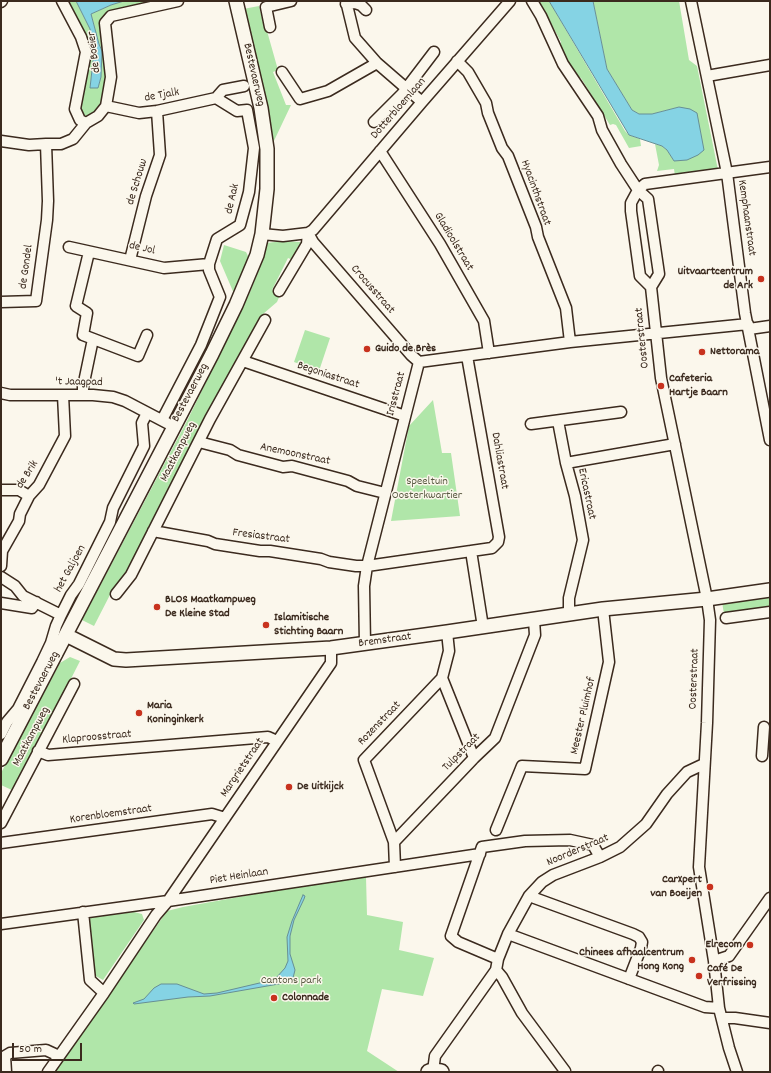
<!DOCTYPE html>
<meta charset="utf-8">
<style>
body{margin:0}
#map{position:relative;width:771px;height:1073px;overflow:hidden;background:#fbf7ec;font-family:Dekko,sans-serif}
canvas{display:block}
.frame{position:absolute;inset:0;border:2px solid #3b2a1e;pointer-events:none}
.scale{position:absolute;left:12px;top:1043px;width:70px;height:18px;box-sizing:border-box;border:2px solid #3b2a1e;border-top:0;padding-left:5px;font-size:12px;line-height:14px;white-space:nowrap;color:#3b2a1e;-webkit-text-stroke:3px #fbf7ec;paint-order:stroke}
</style>
<div id="map">
<canvas width="771" height="1073"></canvas>
<div class="frame"></div>
<div class="scale">50 m</div>
</div>
<script>
const c = document.querySelector('canvas').getContext('2d');
c.lineJoin = 'round';
function fillPath(path, color) {
  c.fillStyle = color;
  c.fill(path, 'evenodd');
}
function shape(rows) {
  const path = new Path2D();
  for (const r of rows) {
    path.moveTo(r[0], r[1]);
    for (let i = 2; i < r.length; i += 2) path.lineTo(r[i], r[i + 1]);
  }
  return path;
}
function trace(path, color, width, dash) {
  c.strokeStyle = color;
  c.lineWidth = width;
  c.lineCap = dash ? 'butt' : 'round';
  c.setLineDash(dash || []);
  c.stroke(path);
}
function label(font, color, halo, rows, align = 'center') {
  c.font = font + ' Dekko,sans-serif';
  c.lineWidth = 3;
  c.setLineDash([]);
  c.textBaseline = 'middle';
  c.strokeStyle = halo;
  c.fillStyle = color;
  for (const [text, x, y, turn = 0] of rows) {
    c.save();
    c.translate(x, y);
    c.rotate((+turn || 0) * Math.PI / 180);
    c.textAlign = isNaN(turn) ? turn : align;
    if (halo) c.strokeText(text, 0, 0);
    c.fillText(text, 0, 0);
    c.restore();
  }
}
fillPath(shape([
 [64,1,76,1,90,29,94,52,90,87,98,88,101,77,102,51,99,44,91,14,111,5,124,1,168,1,111,14,101,19,100,22,108,59,102,107,91,115,86,117,82,114,79,105,88,55],
 [539,1,549,1,625,131,629,135,640,139,641,146,629,148,616,125,613,124,610,125,581,78,574,75,560,47,561,42],
 [593,1,679,1,689,60,697,66,718,170,675,176,674,169,657,171,659,165,655,144,662,146,667,150,674,161,679,107,652,114,639,114,632,110,607,69],
 [259,6,265,31,267,31,278,70,273,72,286,105,291,105,272,145,243,9],
 [282,241,301,242,293,260,288,258,272,290,280,295,277,302,263,314,160,505,130,569,113,589,94,626,82,620,188,419,250,292,264,257,267,243],
 [224,245,246,252,248,256,251,257,235,296,220,261],
 [305,330,330,338,319,371,294,362],
 [433,400,442,453,451,453,460,516,391,521,409,426],
 [770,594,770,608,724,614,722,602],
 [70,657,80,661,14,791,1,785,1,773,60,663],
 [366,877,367,915,403,922,399,950,434,958,423,996,382,989,367,1051,399,1072,54,1072,167,911,183,907,278,890],
 [134,912,142,914,144,920,103,980,94,975,88,918]
]), '#b0e6a9');
const water = shape([
 [76,1,124,1,111,5,91,14,99,44,102,51,101,77,98,88,90,88,94,52,90,29,76,1],
 [549,1,593,1,607,69,632,110,639,114,652,114,679,107,690,109,697,113,704,150,698,155,687,160,674,161,667,150,662,146,629,135,549,1],
 [303,895,305,896,304,899,294,920,290,936,290,954,295,970,293,978,290,982,210,996,188,997,134,1004,133,1003,144,999,154,988,161,984,177,984,204,994,217,993,268,981,276,978,285,968,288,961,287,937,292,921,303,895]
]);
fillPath(water, '#85d3e4');
trace(water, '#678f95', 1);
const minor = shape([
 [62,1,81,37,86,52,75,109,80,120,86,123],
 [346,1,355,38,377,63,422,102],
 [532,1,541,16,563,64,598,116,602,130,621,164,638,190,648,199,659,274,651,287],
 [691,1,727,173,745,313,770,440],
 [1,2,2,1],
 [346,4,355,3,361,5,366,10],
 [270,27,266,7,291,1],
 [457,61,468,72,486,103,488,113,502,148,508,156,536,227,538,237,566,308,570,342],
 [282,72,300,99,328,91,377,63],
 [707,76,770,65],
 [106,106,111,77,105,23,111,16,178,1],
 [374,122,402,94,434,52],
 [1,141,29,145,46,144,48,201,47,220,36,301,1,302],
 [46,144,61,144,73,139,86,123,98,116,106,106,139,113,157,111,216,98,223,90,244,86],
 [380,151,440,244,484,321,489,353],
 [308,233,313,242,411,355,419,362],
 [262,234,283,236,308,233,313,230,422,102,510,1],
 [69,247,164,268,209,264],
 [89,252,76,306,87,313,83,335,138,356,147,335],
 [130,260,146,196,160,155,157,111],
 [279,291,307,244,308,233],
 [749,329,770,326],
 [243,361,405,416],
 [419,362,570,342,748,324],
 [1,393,10,395,93,395,113,397,125,401,167,423],
 [83,395,83,387,93,339],
 [162,420,201,345,220,297,209,270,209,264,217,239,240,225,249,192,254,148,247,110,237,111,216,98],
 [558,421,566,463],
 [531,424,621,412],
 [199,442,230,450,238,455,283,467,292,466,348,481,357,486,385,493],
 [1,490,19,490,29,496],
 [153,531,208,541,215,544,260,551,270,551,321,559,329,562,356,566,367,566,492,548,498,542,499,537,467,356],
 [471,551,483,627],
 [1,566,2,551,19,521,20,514,29,496,39,485,65,436,63,395],
 [1,577,15,586,23,596,61,615],
 [116,594,131,575,210,419,265,320],
 [1,603,32,608,36,602],
 [569,615,569,598,583,540,575,496,566,463,675,444],
 [726,618,770,612],
 [447,632,449,651,442,678,474,758],
 [365,644,364,586,367,566,419,362],
 [1,734,7,722,18,709,42,662,51,643,56,626,61,615,71,595,79,584,110,522,113,508,144,446,142,423,147,413],
 [38,751,48,755,268,737,277,741],
 [762,756,764,727],
 [1,823,74,684],
 [496,830,522,766,585,769,609,662,603,609],
 [394,842,364,760,442,678],
 [1,843,212,814,225,818],
 [395,867,394,842,474,758,495,738,535,635,534,620],
 [529,896,633,934,639,937,642,942,641,948,629,979],
 [83,912,90,980,104,993],
 [1,924,168,901,480,854],
 [508,934,705,1007,719,1008],
 [498,959,458,942,451,936,482,847,525,841,570,840,593,845,600,857],
 [714,961,729,956,770,898],
 [496,970,502,977,522,1013,565,1071,564,1072],
 [722,1018,735,1018,770,1023],
 [433,1071,435,1056,496,970,498,959,508,934,529,896,542,882,553,875,600,857,620,847,646,824,667,794,687,772,704,764],
 [6,1072,5,1056,10,1053,46,1050,59,1056],
 [48,1072,104,993,156,915,168,901,331,663,331,648],
 [658,1072,658,1071],
 [737,1072,729,1048,719,1008,714,961,699,867,707,723,710,620,707,599,661,378,651,287,640,276,631,211,631,203,638,190,645,184,770,167]
]);
const tertiary = shape([
 [66,635,114,659,126,660,331,648,447,632,603,609,707,599,770,590],
 [1,759,212,354,236,305,257,255,262,234,267,189,267,149,261,108,236,1]
]);
const secondary = shape([
 [429,1072,433,1071,441,1072]
]);
trace(minor, '#3b2a1e', 13);
trace(tertiary, '#3b2a1e', 16);
trace(secondary, '#3b2a1e', 18);
trace(minor, '#fbf7ec', 10);
trace(tertiary, '#fbf7ec', 13);
trace(secondary, '#fbf7ec', 15);
for (const [x, y, r, color] of [
 [761,279,4,"#c8321e"],
 [367,349,4,"#c8321e"],
 [702,352,4,"#c8321e"],
 [661,386,4,"#c8321e"],
 [157,607,4,"#c8321e"],
 [266,625,4,"#c8321e"],
 [139,713,4,"#c8321e"],
 [289,787,4,"#c8321e"],
 [710,887,4,"#c8321e"],
 [750,945,4,"#c8321e"],
 [692,960,4,"#c8321e"],
 [699,976,4,"#c8321e"],
 [274,998,4,"#c8321e"]
]) {
  const dot = new Path2D();
  dot.arc(x, y, r, 0, 2 * Math.PI);
  c.fillStyle = color;
  c.fill(dot);
  trace(dot, '#fbf7ec', 1.5);
}
label('12px', '#3b2a1e', '#fbf7ec', [
 ["de Boeier",95,52,-97],
 ["Bestevaerweg",253,75,77],
 ["de Tjalk",162,96,-10],
 ["Dotterbloemlaan",399,109,-49],
 ["de Schouw",138,182,-73],
 ["Hyacinthstraat",535,193,70],
 ["de Aak",233,199,-77],
 ["Kemphaanstraat",746,218,82],
 ["Gladioolstraat",453,242,59],
 ["de Jol",142,249,13],
 ["de Gondel",27,267,-82],
 ["Crocusstraat",372,290,49],
 ["Oosterstraat",643,338,-96],
 ["Begoniastraat",328,376,18],
 ["'t Jaagpad",79,383,1],
 ["Bestevaerweg",191,393,-62],
 ["Irisstraat",397,394,-75],
 ["Maatkampweg",179,452,-63],
 ["Anemoonstraat",295,455,12],
 ["Dahliastraat",499,461,80],
 ["de Brik",28,475,-57],
 ["Ericastraat",586,494,78],
 ["Fresiastraat",261,537,7],
 ["het Galjoen",71,569,-61],
 ["Bremstraat",385,641,-8],
 ["Oosterstraat",695,679,-88],
 ["Bestevaerweg",42,681,-62],
 ["Meester Pluimhof",584,716,-77],
 ["Rozenstraat",380,724,-46],
 ["Maatkampweg",32,737,-62],
 ["Klaproosstraat",97,738,-5],
 ["Tulpstraat",462,753,-45],
 ["Margrietstraat",243,768,-56],
 ["Korenbloemstraat",111,815,-8],
 ["Noorderstraat",578,851,-23],
 ["Piet Heinlaan",239,877,-9]
]);
label('bold 12px', '#3b2a1e', '#fbf7ec', [
 ["Uitvaartcentrum",753,272,"right"],
 ["de Ark",753,286,"right"],
 ["Guido de Brès",375,349],
 ["Nettorama",710,352],
 ["Cafeteria",669,379],
 ["Hartje Baarn",669,393],
 ["BLOS Maatkampweg",165,600],
 ["De Kleine Stad",165,614],
 ["Islamitische",274,618],
 ["Stichting Baarn",274,632],
 ["Maria",147,706],
 ["Koninginkerk",147,720],
 ["De Uitkijck",297,787],
 ["CarXpert",702,880,"right"],
 ["van Boeijen",702,894,"right"],
 ["Elrecom",742,945,"right"],
 ["Chinees afhaalcentrum",684,953,"right"],
 ["Hong Kong",684,967,"right"],
 ["Café De",707,969],
 ["Verfrissing",707,983],
 ["Colonnade",282,998]
], 'left');
label('12px', '#585941', '#fbf7ec', [
 ["Speeltuin",427,482],
 ["Oosterkwartier",427,496],
 ["Cantons park",291,981]
]);
</script>
